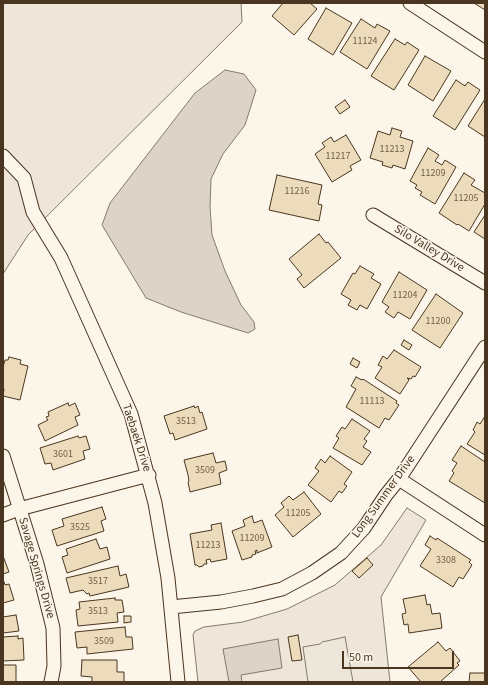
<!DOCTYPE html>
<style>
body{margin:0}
#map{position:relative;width:488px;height:685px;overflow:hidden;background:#fbf6e9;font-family:"Source Sans 3",sans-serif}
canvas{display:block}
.frame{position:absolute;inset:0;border:4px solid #4a3520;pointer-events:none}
.scale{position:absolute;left:342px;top:651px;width:112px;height:18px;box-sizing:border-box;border:2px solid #4a3520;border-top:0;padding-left:5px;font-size:12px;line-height:14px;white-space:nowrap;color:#4a3520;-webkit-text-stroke:3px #fbf6e9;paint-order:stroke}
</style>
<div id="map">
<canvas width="488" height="685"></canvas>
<div class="frame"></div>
<div class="scale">50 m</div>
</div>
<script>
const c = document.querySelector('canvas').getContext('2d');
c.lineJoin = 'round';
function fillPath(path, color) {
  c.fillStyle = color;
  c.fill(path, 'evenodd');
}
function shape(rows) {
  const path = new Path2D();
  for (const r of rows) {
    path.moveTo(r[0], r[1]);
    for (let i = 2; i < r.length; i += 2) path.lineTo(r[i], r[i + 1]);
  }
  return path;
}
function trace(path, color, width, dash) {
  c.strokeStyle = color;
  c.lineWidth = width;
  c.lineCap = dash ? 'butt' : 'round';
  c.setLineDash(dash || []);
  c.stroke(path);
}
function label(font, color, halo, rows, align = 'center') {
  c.font = font + ' "Source Sans 3",sans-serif';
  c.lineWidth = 3;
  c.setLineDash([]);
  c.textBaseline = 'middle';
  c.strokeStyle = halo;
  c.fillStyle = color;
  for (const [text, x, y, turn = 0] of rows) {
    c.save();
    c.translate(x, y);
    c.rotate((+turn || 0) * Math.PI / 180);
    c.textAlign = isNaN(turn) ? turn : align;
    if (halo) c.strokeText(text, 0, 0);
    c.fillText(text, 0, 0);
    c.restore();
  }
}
const green = shape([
 [3,3,241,3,242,22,28,235,3,274,3,3],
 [407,508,426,520,381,597,390,682,198,682,193,635,195,631,204,627,243,622,287,609,335,585,381,545,407,508]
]);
fillPath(green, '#ede6d9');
trace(green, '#887966', 1);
const parking = shape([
 [345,637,353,682,308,682,303,647,320,644,322,642,345,637]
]);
fillPath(parking, '#ede7d9');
trace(parking, '#887966', 1);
const water = shape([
 [225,70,244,74,256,90,245,125,223,154,211,179,210,207,212,235,225,271,241,305,254,322,255,329,248,333,181,312,146,298,102,225,110,203,195,93,225,70],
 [278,639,282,668,241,675,242,682,229,682,223,649,278,639]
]);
fillPath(water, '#dcd4c6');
trace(water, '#887966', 1);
const building = shape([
 [283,3,310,3,317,9,294,35,272,16,283,3],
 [474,3,485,3,485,10,474,3],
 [326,8,352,23,333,55,308,39,326,8],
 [361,19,375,28,377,24,390,31,367,69,340,52,361,19],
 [395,39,405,45,407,42,419,50,394,90,371,76,395,39],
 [425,56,451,71,433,101,408,85,425,56],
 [456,80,465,86,468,82,480,90,455,130,433,116,456,80],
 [485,99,485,137,468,126,485,99],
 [345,100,350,107,340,114,335,107,345,100],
 [392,128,402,131,400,137,413,141,405,169,393,165,392,168,382,165,383,162,370,158,378,131,390,135,392,128],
 [346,135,361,160,350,166,352,170,332,182,315,154,325,147,322,143,331,137,334,142,346,135],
 [428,148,439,155,435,161,442,165,445,160,456,167,435,204,420,195,422,192,415,188,417,185,410,181,428,148],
 [464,173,475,180,471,185,485,193,485,204,469,231,458,224,457,225,439,213,464,173],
 [277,175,322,185,318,204,322,205,319,221,269,210,277,175],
 [485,215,485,239,474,232,485,215],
 [319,234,326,243,328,242,341,258,304,288,297,279,302,275,289,259,319,234],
 [360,266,374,274,371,278,381,284,367,309,360,305,357,310,348,305,351,300,341,294,353,273,355,274,360,266],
 [399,272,427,290,410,319,398,312,394,318,385,312,389,307,382,302,399,272],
 [436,294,463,313,440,348,412,330,436,294],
 [404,340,412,345,409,350,401,345,404,340],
 [394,350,421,367,415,377,413,376,411,379,407,378,409,380,400,394,375,378,382,367,378,365,383,356,387,359,394,350],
 [9,357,21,360,20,364,28,366,20,400,3,396,4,389,3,389,3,367,5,360,8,360,9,357],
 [353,358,360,362,357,368,350,364,353,358],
 [356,377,362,380,363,379,397,401,396,403,399,405,389,420,385,418,379,428,346,407,356,389,351,386,356,377],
 [68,403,69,406,75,403,80,415,75,417,78,425,45,441,38,425,48,420,46,417,49,416,48,412,68,403],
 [194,406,195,408,198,406,200,413,202,412,207,429,175,440,173,433,170,434,164,416,194,406],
 [485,416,485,455,467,444,475,432,473,430,477,422,480,424,485,416],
 [352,419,370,431,364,439,367,441,363,447,371,452,362,465,333,448,339,438,336,436,342,427,345,429,352,419],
 [78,436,79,438,86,436,90,449,83,451,85,459,53,470,51,463,45,464,40,448,78,436],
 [461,446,485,462,485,503,449,481,454,473,452,471,457,463,452,460,461,446],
 [213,453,216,463,225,461,227,470,219,473,221,484,190,492,188,482,189,481,188,475,184,460,213,453],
 [330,456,352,472,344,484,347,486,342,493,339,491,331,502,308,485,319,471,315,468,321,459,325,463,330,456],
 [304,492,321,514,293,537,275,515,284,507,281,503,289,496,293,500,304,492],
 [102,507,106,519,101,521,104,531,57,546,52,530,64,526,62,519,102,507],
 [252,516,254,523,262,520,272,547,257,553,257,550,255,551,256,554,252,555,252,557,242,560,232,531,245,526,243,520,252,516],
 [221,523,227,559,211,562,210,559,206,560,207,564,204,564,203,566,199,567,197,565,195,565,190,534,212,530,211,525,221,523],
 [430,536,436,540,437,538,471,560,469,562,472,565,463,579,459,577,453,587,420,566,431,549,425,545,430,536],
 [96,539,100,549,107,547,110,559,67,573,62,557,68,555,66,549,96,539],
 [3,556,9,572,3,574,3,556],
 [367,558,373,565,359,578,352,571,367,558],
 [118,566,120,576,126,574,129,587,90,596,89,593,87,594,83,590,70,593,66,578,118,566],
 [3,579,5,585,9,584,14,600,3,603,3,579],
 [425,595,427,605,430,604,432,614,440,613,442,628,409,633,408,624,404,625,402,614,406,613,403,599,425,595],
 [115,598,115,600,122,600,124,612,117,613,118,622,78,626,76,610,80,609,79,602,115,598],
 [16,615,19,631,3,633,3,617,16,615],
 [124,616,131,616,131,622,124,623,124,616],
 [125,627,126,637,132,637,133,649,87,654,87,647,77,648,75,632,125,627],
 [298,635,302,660,292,661,288,637,298,635],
 [18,636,18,639,23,638,24,660,3,661,3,637,18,636],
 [438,642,446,651,450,648,460,661,457,663,459,665,440,682,421,682,408,667,438,642],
 [82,660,117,660,117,672,124,672,124,682,92,682,92,677,81,676,82,660],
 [3,665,16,665,16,682,3,682,3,665],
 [470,673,485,673,485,682,469,682,470,673]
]);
fillPath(building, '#ecdcbc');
trace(building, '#4a3520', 1);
const minor = shape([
 [410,3,485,52],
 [3,156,24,178,33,212,61,258,131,414,155,503,168,578,178,682],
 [373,215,485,283],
 [3,456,37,564,53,628,54,666,51,682],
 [399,479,485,535],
 [3,515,19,509,149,475],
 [171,607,221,602,253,596,282,589,312,573,341,553,364,528,386,495,399,479,485,347]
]);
trace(minor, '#4a3520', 15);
trace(minor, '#fbf6e9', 13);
label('10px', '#725f47', null, [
 ["11124",365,42],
 ["11213",392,150],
 ["11217",338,157],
 ["11209",433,174],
 ["11216",297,192],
 ["11205",466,199],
 ["11204",405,296],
 ["11200",438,322],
 ["11113",372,402],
 ["3513",186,422],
 ["3601",63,455],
 ["3509",205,471],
 ["11205",298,514],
 ["3525",80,528],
 ["11209",252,539],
 ["11213",208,546],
 ["3308",446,561],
 ["3517",98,582],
 ["3513",98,612],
 ["3509",104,642]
]);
label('12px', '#4a3520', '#fbf6e9', [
 ["Silo Valley Drive",429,249,31],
 ["Taebaek Drive",136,438,72],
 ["Long Summer Drive",384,497,-54],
 ["Savage Springs Drive",36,568,74]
]);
</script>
